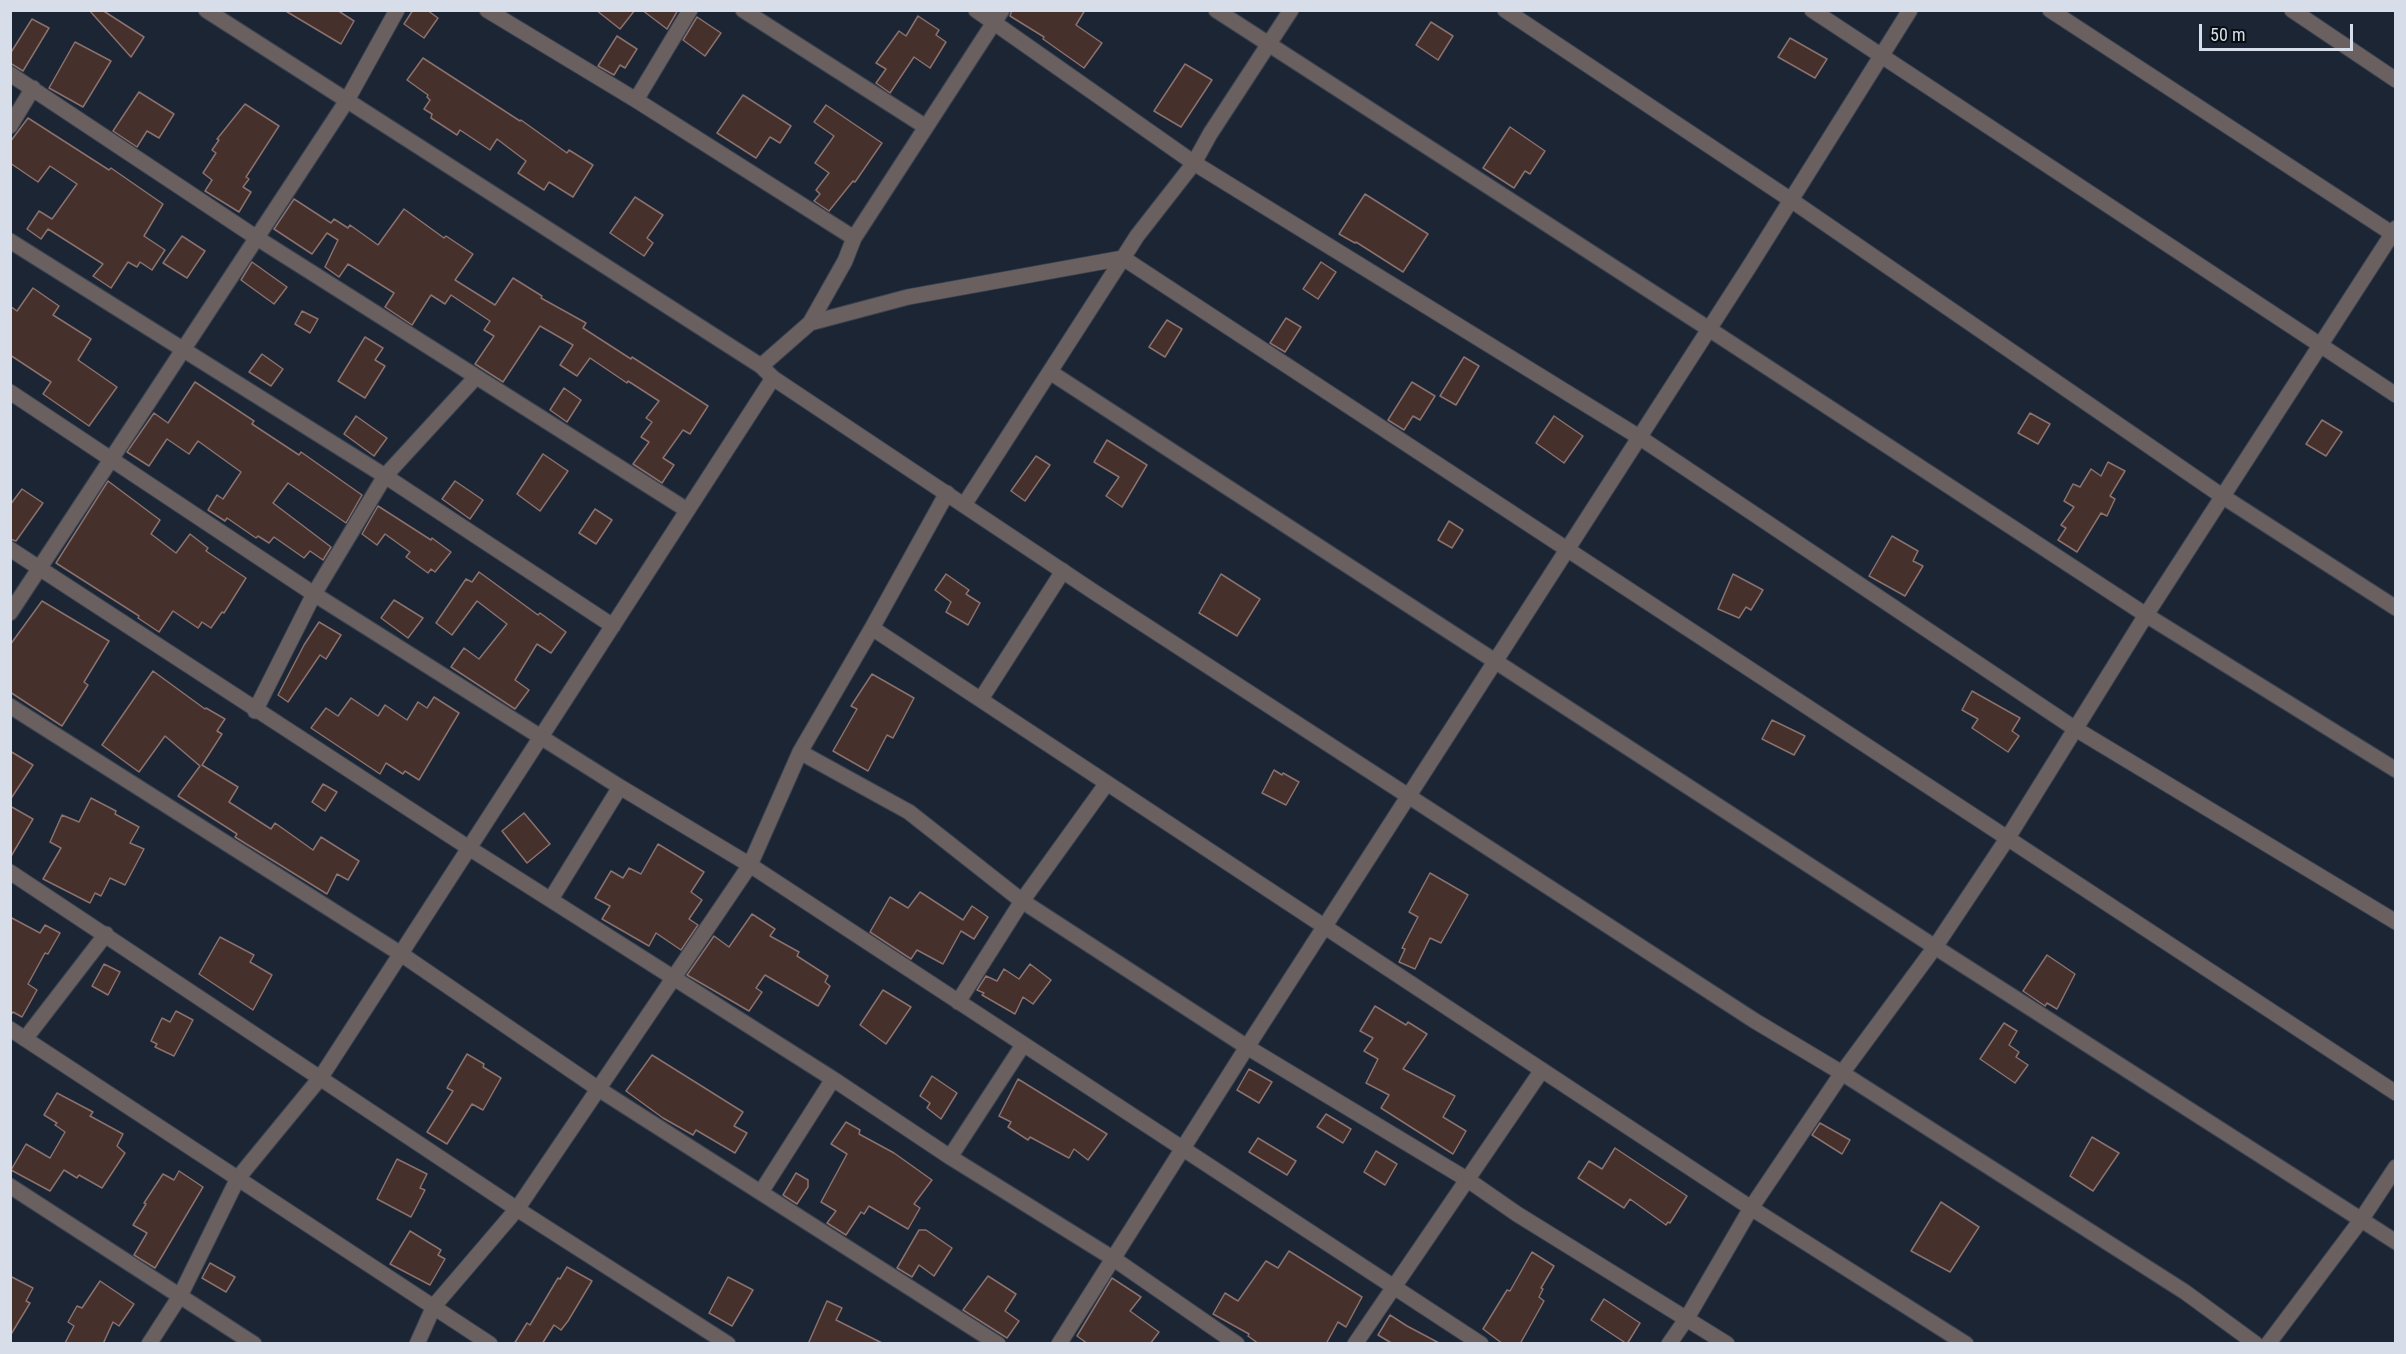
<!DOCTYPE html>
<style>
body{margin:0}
#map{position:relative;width:2406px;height:1354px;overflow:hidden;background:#1b2534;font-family:"Roboto Condensed",sans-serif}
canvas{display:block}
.frame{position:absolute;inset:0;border:12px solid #d8dee9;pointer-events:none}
.scale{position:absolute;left:2199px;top:24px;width:154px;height:27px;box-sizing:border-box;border:3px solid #d8dee9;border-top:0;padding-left:8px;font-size:18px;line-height:21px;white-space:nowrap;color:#d8dee9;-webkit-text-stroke:4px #090e14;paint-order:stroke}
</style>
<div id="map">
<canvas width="2406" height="1354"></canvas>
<div class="frame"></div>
<div class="scale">50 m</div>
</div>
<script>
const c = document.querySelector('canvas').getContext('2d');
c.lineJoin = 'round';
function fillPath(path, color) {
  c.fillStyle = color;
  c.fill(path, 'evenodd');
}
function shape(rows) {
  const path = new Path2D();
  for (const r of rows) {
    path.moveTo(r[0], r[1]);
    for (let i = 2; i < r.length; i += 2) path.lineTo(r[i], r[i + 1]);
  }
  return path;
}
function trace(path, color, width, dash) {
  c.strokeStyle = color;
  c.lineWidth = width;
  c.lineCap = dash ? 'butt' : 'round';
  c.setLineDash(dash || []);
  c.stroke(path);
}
const building = shape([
 [89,10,102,10,144,37,131,57,89,10],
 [284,10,337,10,354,21,341,44,284,10],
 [413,10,427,10,438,18,424,38,404,24,413,10],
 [596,10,635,10,620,29,596,10],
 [642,10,678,10,667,29,642,10],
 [1012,10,1085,10,1076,25,1102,43,1084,68,1043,39,1044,37,1010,16,1012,10],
 [918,16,939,30,936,35,946,42,930,68,914,57,890,93,876,83,886,69,876,63,899,31,906,36,918,16],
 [697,17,721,33,705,56,683,40,697,17],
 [32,19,49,28,23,71,10,63,10,54,32,19],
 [1431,22,1453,36,1438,60,1416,45,1431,22],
 [617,36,637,49,625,68,620,65,614,75,598,66,617,36],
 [1790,38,1827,59,1815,78,1778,57,1790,38],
 [75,42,111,61,83,107,49,88,75,42],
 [423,58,520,121,521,120,567,153,569,150,593,165,573,197,549,182,544,190,518,173,526,161,497,139,490,150,460,130,457,135,431,118,432,114,424,109,430,100,427,97,428,95,407,80,423,58],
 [1185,64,1212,80,1181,127,1154,111,1185,64],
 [139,92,174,114,159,138,147,131,137,147,113,131,139,92],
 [743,95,791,126,780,143,770,137,756,158,717,133,743,95],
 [245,104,279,126,246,177,249,179,243,187,251,192,239,212,205,191,212,180,203,173,216,153,212,150,219,140,217,139,245,104],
 [826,105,882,143,855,182,853,181,829,211,814,201,820,194,816,190,829,173,815,163,834,136,814,122,826,105],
 [28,118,109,170,111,168,163,204,144,236,165,250,152,270,140,262,137,267,128,262,111,288,93,276,103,264,48,229,41,239,27,229,39,211,52,219,77,184,50,166,38,182,10,163,10,142,28,118],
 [1510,127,1545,151,1530,174,1525,171,1514,188,1483,168,1510,127],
 [1365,194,1428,234,1403,272,1356,242,1355,243,1339,234,1365,194],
 [635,197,663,215,647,238,653,243,644,256,610,233,635,197],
 [294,199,331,223,334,219,348,228,350,225,378,245,404,209,444,238,446,236,473,254,455,280,495,305,513,278,542,296,541,298,586,323,583,328,631,359,632,357,708,406,690,434,683,430,663,458,674,465,662,483,633,464,649,442,641,437,652,422,646,418,659,401,628,381,627,383,590,358,577,376,560,365,573,345,540,326,503,382,475,364,494,336,484,330,490,321,451,295,445,304,431,295,412,325,385,307,394,293,348,264,339,277,325,267,338,240,327,233,312,254,274,229,294,199],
 [182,236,205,251,187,278,163,263,182,236],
 [252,262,287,287,274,304,241,280,252,262],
 [1321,262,1336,272,1318,299,1303,289,1321,262],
 [33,288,59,306,53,315,91,339,78,360,117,387,89,426,43,394,51,382,10,355,10,306,17,311,33,288],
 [302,311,318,319,310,333,295,324,302,311],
 [1286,318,1301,327,1285,352,1270,343,1286,318],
 [1167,320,1182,329,1165,357,1149,347,1167,320],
 [365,337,383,348,375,360,385,366,365,398,338,381,365,337],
 [262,354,283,369,271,386,249,372,262,354],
 [1464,357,1479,366,1456,405,1440,396,1464,357],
 [195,382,254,421,252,424,299,455,301,452,362,495,346,523,288,483,273,503,331,547,323,560,310,551,304,558,274,537,269,543,258,536,256,538,227,518,225,521,208,510,217,495,223,499,241,472,198,441,189,454,167,439,149,466,127,452,154,413,168,423,195,382],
 [1412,382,1435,396,1420,420,1413,416,1404,430,1388,420,1412,382],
 [564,388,581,400,567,422,550,410,564,388],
 [2030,413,2050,424,2038,444,2018,433,2030,413],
 [356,416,387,438,374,456,344,434,356,416],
 [1554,416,1583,436,1564,463,1536,443,1554,416],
 [2322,420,2342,432,2326,456,2306,444,2322,420],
 [1107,440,1147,465,1122,507,1106,496,1119,477,1094,462,1107,440],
 [543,454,568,471,540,511,517,494,543,454],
 [1036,456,1050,465,1025,501,1011,491,1036,456],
 [2108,462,2125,471,2110,496,2115,499,2107,516,2101,513,2077,552,2058,540,2066,528,2061,525,2074,507,2064,501,2073,484,2080,487,2091,469,2101,476,2108,462],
 [108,481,160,520,151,534,176,553,190,534,208,548,206,551,246,578,224,613,222,612,211,628,202,622,198,628,173,611,159,632,138,618,139,616,56,563,108,481],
 [455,481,483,500,470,519,442,499,455,481],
 [22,489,43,503,16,541,10,539,10,505,22,489],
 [378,506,431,540,432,538,451,552,435,572,431,569,428,573,406,557,410,552,385,534,377,545,362,534,378,506],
 [595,509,612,520,596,544,579,533,595,509],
 [1449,521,1463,530,1452,548,1438,540,1449,521],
 [1892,536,1918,551,1913,561,1923,566,1905,596,1869,576,1892,536],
 [479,572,538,615,540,613,566,632,551,653,537,644,515,680,529,690,515,709,451,667,464,648,479,659,507,624,477,601,452,635,436,623,466,579,472,582,479,572],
 [946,574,969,590,966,594,980,603,968,625,946,612,951,602,935,590,946,574],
 [1221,574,1260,599,1237,636,1199,613,1221,574],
 [1733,574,1763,590,1751,610,1746,607,1739,618,1718,609,1733,574],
 [394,600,423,618,408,638,381,618,394,600],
 [42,601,109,641,84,682,88,685,62,726,10,692,10,645,42,601],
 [319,622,341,635,326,659,320,655,288,702,278,695,304,645,319,622],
 [153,671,205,709,206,708,225,719,217,731,222,734,202,765,238,787,229,802,271,829,275,823,313,850,321,837,359,861,348,880,337,874,327,894,235,837,237,834,178,796,200,766,165,736,139,772,102,745,153,671],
 [872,674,914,698,893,738,887,735,868,771,833,751,857,709,851,706,872,674],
 [1972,691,2020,718,2012,731,2019,736,2008,752,1972,728,1978,719,1962,710,1972,691],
 [434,697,459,713,419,780,405,771,403,774,386,763,380,774,311,728,326,708,338,716,351,698,378,716,385,705,407,720,418,702,427,708,434,697],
 [1772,720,1805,736,1794,755,1762,739,1772,720],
 [10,751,33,765,10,800,10,751],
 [1274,770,1282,775,1283,773,1299,782,1286,805,1262,793,1274,770],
 [323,784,337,792,325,811,312,802,323,784],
 [91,798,116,811,115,814,139,827,130,843,144,849,125,885,110,878,101,896,95,893,90,903,43,879,61,848,50,842,62,815,79,822,91,798],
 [10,806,33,819,10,858,10,806],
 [524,813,550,844,527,863,502,831,524,813],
 [658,844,704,872,691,892,702,900,689,919,698,925,681,950,656,933,649,946,602,919,610,906,595,898,611,871,623,878,629,868,641,874,658,844],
 [1430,873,1468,895,1441,943,1430,938,1415,969,1399,962,1405,949,1402,948,1418,917,1409,912,1430,873],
 [920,892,963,920,972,906,988,917,974,939,961,931,943,964,917,950,911,959,870,932,890,897,908,908,920,892],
 [752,914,775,929,770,936,799,952,797,956,828,976,825,982,830,986,818,1006,765,975,756,988,762,992,749,1011,687,975,714,936,729,947,752,914],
 [10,917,40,933,45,925,60,933,48,954,45,953,28,984,37,990,22,1017,13,1012,10,1016,10,917],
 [220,937,254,955,250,962,272,975,253,1010,199,974,220,937],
 [2047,955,2075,974,2057,1009,2047,1003,2045,1006,2023,991,2047,955],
 [104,964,120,972,108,995,92,986,104,964],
 [1030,964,1051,980,1033,1004,1023,997,1015,1014,982,995,984,993,977,990,986,976,997,981,1004,969,1019,979,1030,964],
 [883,990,911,1007,886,1044,860,1025,883,990],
 [1375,1006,1406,1025,1408,1022,1427,1034,1403,1069,1455,1096,1443,1117,1466,1131,1453,1154,1381,1108,1389,1095,1366,1083,1378,1059,1364,1051,1373,1038,1360,1031,1375,1006],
 [176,1011,193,1020,174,1056,155,1047,157,1044,151,1041,162,1018,170,1022,176,1011],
 [2004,1023,2017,1031,2009,1045,2019,1052,2016,1057,2028,1065,2015,1083,1980,1059,2004,1023],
 [467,1054,484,1064,483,1067,501,1078,483,1110,472,1104,447,1144,427,1132,453,1091,447,1088,467,1054],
 [652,1055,743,1112,734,1126,747,1133,735,1153,696,1130,693,1135,663,1118,626,1091,652,1055],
 [1249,1069,1272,1082,1259,1103,1237,1090,1249,1069],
 [932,1076,957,1093,941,1119,927,1108,930,1103,920,1096,932,1076],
 [1018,1079,1107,1134,1088,1160,1074,1149,1069,1158,1030,1137,1028,1140,1008,1127,1011,1122,999,1116,1018,1079],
 [57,1093,93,1112,90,1116,123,1134,117,1146,125,1153,102,1188,79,1175,77,1178,64,1170,50,1191,11,1170,26,1144,50,1158,65,1132,55,1125,57,1123,44,1115,57,1093],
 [1326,1114,1351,1129,1343,1143,1317,1127,1326,1114],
 [846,1122,860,1130,859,1134,894,1153,932,1180,914,1204,920,1208,908,1229,869,1206,864,1214,861,1212,846,1235,827,1223,836,1211,821,1202,847,1154,831,1144,846,1122],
 [1820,1123,1850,1140,1842,1154,1812,1135,1820,1123],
 [2092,1137,2119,1153,2093,1191,2070,1176,2092,1137],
 [1258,1138,1296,1161,1287,1175,1249,1152,1258,1138],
 [1615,1148,1687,1196,1670,1223,1668,1222,1666,1225,1630,1199,1624,1208,1578,1178,1589,1161,1602,1169,1615,1148],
 [1376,1151,1397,1164,1385,1185,1364,1172,1376,1151],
 [397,1159,427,1174,420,1188,425,1190,411,1217,377,1199,397,1159],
 [179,1171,203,1187,155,1268,134,1255,147,1233,133,1225,146,1204,144,1203,163,1174,174,1180,179,1171],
 [796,1173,808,1180,808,1187,797,1204,783,1195,796,1173],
 [1941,1202,1979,1227,1950,1272,1911,1251,1941,1202],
 [919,1230,926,1230,952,1248,934,1276,919,1265,912,1277,897,1268,919,1230],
 [410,1231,441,1250,438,1255,445,1259,430,1285,390,1264,410,1231],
 [1289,1251,1362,1297,1346,1327,1338,1322,1326,1344,1259,1344,1248,1336,1249,1334,1213,1314,1225,1293,1238,1301,1266,1261,1278,1268,1289,1251],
 [1532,1252,1554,1266,1541,1288,1543,1289,1539,1297,1544,1301,1520,1344,1503,1344,1483,1329,1507,1290,1510,1291,1532,1252],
 [210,1263,235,1277,226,1292,202,1278,210,1263],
 [567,1267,592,1281,568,1321,561,1330,554,1325,542,1344,514,1344,527,1323,530,1325,558,1278,560,1279,567,1267],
 [10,1276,33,1288,26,1301,30,1303,10,1336,10,1276],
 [988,1276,1016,1294,1005,1311,1019,1321,1007,1338,963,1310,988,1276],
 [728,1277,753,1290,732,1326,709,1313,728,1277],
 [1112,1278,1141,1297,1130,1311,1159,1332,1150,1344,1088,1344,1077,1336,1112,1278],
 [100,1281,134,1304,119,1326,113,1322,103,1344,65,1343,74,1326,68,1322,77,1306,82,1308,100,1281],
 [1604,1299,1640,1323,1627,1344,1591,1320,1604,1299],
 [827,1301,842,1308,836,1320,884,1344,808,1344,827,1301],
 [1390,1315,1407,1326,1441,1344,1393,1344,1378,1335,1390,1315]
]);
fillPath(building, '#45302c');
trace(building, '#8a716d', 1.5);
const minor = shape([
 [487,10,636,100,854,238],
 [743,10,926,127],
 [976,10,1194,163,1639,437,2074,728,2396,922],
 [1216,10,1709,329,2146,615,2396,770],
 [1505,10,1791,200,2222,496,2396,608],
 [1812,10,2396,395],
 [2050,10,2396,236],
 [2292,10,2396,80],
 [10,74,257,238,687,510],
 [636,100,690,10],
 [10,126,33,88],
 [10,241,385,476,613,626],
 [810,323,908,297,1123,258,1137,236,1194,163,1210,134,1291,10],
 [761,366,810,323,845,261,854,238,1002,10],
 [1050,372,1935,947,2396,1242],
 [10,392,314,594,620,787,750,865,1481,1344],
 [964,505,1123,258,2396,1093],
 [10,549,469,848,833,1079,950,1157,1114,1259,1237,1344],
 [10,613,346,102,397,10],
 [872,628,1751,1208,1966,1344],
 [981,699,1063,571],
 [10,706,401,954,597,1088,998,1344],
 [255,711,314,594,385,476,476,377],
 [800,752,909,812,1022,901,1247,1047,1468,1180,1517,1214,1727,1344],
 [10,872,517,1209,728,1344],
 [551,899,620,787],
 [958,1002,1022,901,1107,783],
 [10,1029,490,1344],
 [25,1039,106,934],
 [950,1157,1023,1045],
 [10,1186,254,1344],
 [761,1192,833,1079],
 [149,1344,180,1296,238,1178,321,1077,773,378],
 [417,1344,434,1306,517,1209,750,865,800,752,872,628,947,493],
 [1059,1344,1247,1047,1749,267,1910,10],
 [1355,1344,1542,1070],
 [1669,1344,1687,1318,1751,1208,1842,1073,1935,947,2007,839,2146,615,2396,228],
 [2268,1344,2361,1220,2396,1167]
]);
const tertiary = shape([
 [206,10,761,366,773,378,1094,592,1755,1021,1842,1073,2185,1292,2256,1344]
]);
trace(minor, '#394351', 17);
trace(tertiary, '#394351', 17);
trace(minor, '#6b6060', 15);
trace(tertiary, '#6b6060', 15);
</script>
